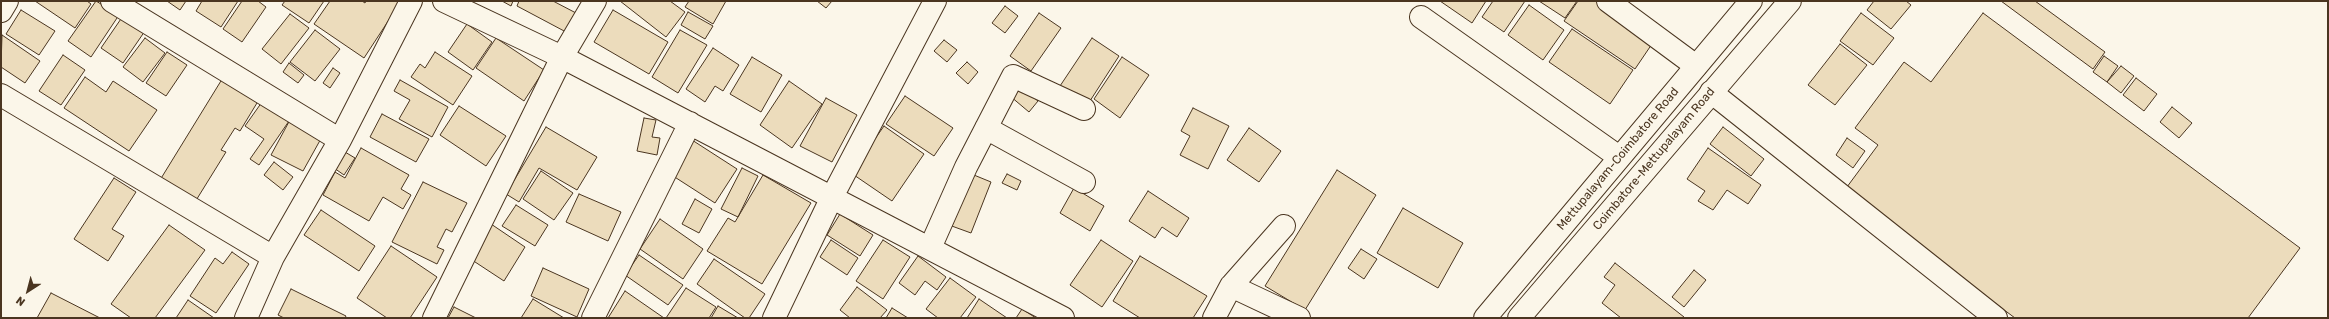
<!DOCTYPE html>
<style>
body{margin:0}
#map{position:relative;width:2329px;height:319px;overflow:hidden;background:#fbf6e9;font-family:Rubik,sans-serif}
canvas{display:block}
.frame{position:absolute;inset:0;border:2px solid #4a3520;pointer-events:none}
.north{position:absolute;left:8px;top:271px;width:40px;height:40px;-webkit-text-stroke:3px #fbf6e9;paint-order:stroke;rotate:216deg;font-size:11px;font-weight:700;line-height:16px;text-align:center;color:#4a3520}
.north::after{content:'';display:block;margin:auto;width:14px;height:18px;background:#4a3520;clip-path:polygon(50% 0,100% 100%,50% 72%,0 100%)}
</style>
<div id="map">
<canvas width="2329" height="319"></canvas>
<div class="frame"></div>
<div class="north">N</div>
</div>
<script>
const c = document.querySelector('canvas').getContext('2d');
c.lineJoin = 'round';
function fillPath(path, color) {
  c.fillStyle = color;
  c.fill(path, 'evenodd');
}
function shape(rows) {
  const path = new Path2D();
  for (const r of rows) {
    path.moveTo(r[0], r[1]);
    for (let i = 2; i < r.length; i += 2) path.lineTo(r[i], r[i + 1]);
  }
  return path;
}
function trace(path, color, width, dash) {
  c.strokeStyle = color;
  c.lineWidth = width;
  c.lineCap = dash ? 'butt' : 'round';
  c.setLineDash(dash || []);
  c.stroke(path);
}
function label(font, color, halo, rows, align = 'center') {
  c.font = font + ' Rubik,sans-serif';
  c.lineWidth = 3;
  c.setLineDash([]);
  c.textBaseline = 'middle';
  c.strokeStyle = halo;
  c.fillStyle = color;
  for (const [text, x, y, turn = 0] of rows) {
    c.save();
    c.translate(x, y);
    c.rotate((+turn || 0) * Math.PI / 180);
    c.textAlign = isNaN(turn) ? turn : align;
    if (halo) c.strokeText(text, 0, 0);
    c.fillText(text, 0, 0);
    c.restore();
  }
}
const building = shape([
 [35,1,87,1,91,4,75,28,35,1],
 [96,1,119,15,91,57,68,41,96,1],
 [167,1,186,1,180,10,167,1],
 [202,1,238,1,221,27,196,11,202,1],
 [242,1,258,1,266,7,242,42,223,29,242,1],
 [285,1,324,1,309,23,282,5,285,1],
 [330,1,362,1,365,3,366,1,396,1,400,3,364,58,314,24,330,1],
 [502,1,513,1,511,6,502,1],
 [519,1,553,1,576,13,566,32,517,6,519,1],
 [620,1,670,1,685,12,666,37,620,1],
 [689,1,726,1,713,24,685,7,689,1],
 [817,1,832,1,826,8,817,1],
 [1440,1,1486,1,1472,23,1440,1],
 [1493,1,1525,1,1504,32,1482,17,1493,1],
 [1539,1,1577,1,1565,18,1539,1],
 [1578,1,1601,1,1656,38,1635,69,1564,21,1578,1],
 [1874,1,1906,1,1911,5,1891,29,1867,10,1874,1],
 [2001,1,2035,1,2105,52,2093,69,2001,1],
 [1529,5,1564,30,1543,60,1508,35,1529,5],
 [1005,6,1018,16,1005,33,992,23,1005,6],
 [21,10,55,31,39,55,6,34,21,10],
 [613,10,668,42,649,74,594,42,613,10],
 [688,12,713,26,705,39,681,25,688,12],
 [125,13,147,28,123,63,101,48,125,13],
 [1039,13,1061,28,1031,71,1010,56,1039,13],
 [1861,13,1894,38,1873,65,1840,41,1861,13],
 [1983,13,2300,248,2248,318,2015,318,1844,191,1878,145,1855,128,1904,62,1931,82,1983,13],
 [290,14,309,28,281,64,262,49,290,14],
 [467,24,492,42,473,70,448,52,467,24],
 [1572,29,1633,70,1610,104,1549,62,1572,29],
 [315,30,340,49,315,81,290,62,315,30],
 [680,30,707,45,678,93,652,77,680,30],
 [2,35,40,61,25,83,1,67,2,35],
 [145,38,165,53,143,82,123,67,145,38],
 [496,38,544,70,524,101,476,68,496,38],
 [1092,38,1119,56,1088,104,1060,86,1092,38],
 [944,40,957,50,947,62,934,51,944,40],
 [1840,44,1867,65,1835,105,1808,85,1840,44],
 [713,48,739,65,723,91,715,86,705,102,686,89,713,48],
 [167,52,187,65,166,96,146,83,167,52],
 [435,52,472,76,453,105,411,77,420,64,425,68,435,52],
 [63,55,85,70,61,105,39,91,63,55],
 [2104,56,2118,66,2107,82,2093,72,2104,56],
 [752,57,782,75,761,112,730,94,752,57],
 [1122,57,1149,75,1120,118,1094,99,1122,57],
 [967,62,978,72,968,84,956,73,967,62],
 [289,63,304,75,298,83,283,72,289,63],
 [2121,66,2134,76,2121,93,2107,82,2121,66],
 [333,68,340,73,330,88,323,83,333,68],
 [224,76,260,98,240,131,235,128,221,150,226,152,195,202,160,180,224,76],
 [85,77,106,92,113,81,157,110,129,151,64,108,85,77],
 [2136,78,2157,94,2144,111,2123,95,2136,78],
 [400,80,448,107,432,137,399,119,410,100,394,91,400,80],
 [789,81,822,104,792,148,760,125,789,81],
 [1019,85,1038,101,1029,112,1010,96,1019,85],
 [905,96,953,128,934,156,886,124,905,96],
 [826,98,857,115,832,162,800,146,826,98],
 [262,102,289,121,259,165,250,159,264,139,245,126,262,102],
 [459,106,506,136,486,166,440,135,459,106],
 [2172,107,2192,123,2179,138,2160,122,2172,107],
 [1193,108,1229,126,1208,169,1180,155,1190,136,1181,131,1193,108],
 [382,114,429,139,416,162,370,137,382,114],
 [291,118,323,135,303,171,271,155,291,118],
 [644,118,656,120,652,137,660,138,657,155,637,151,644,118],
 [884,126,924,154,892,201,851,173,884,126],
 [546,127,597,157,577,190,539,168,519,202,506,194,546,127],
 [1723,127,1764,159,1751,176,1710,144,1723,127],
 [1249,128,1281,151,1259,182,1227,160,1249,128],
 [1847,138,1865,151,1853,168,1836,155,1847,138],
 [692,140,737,169,715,203,670,174,692,140],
 [361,148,409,175,401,189,411,195,403,209,383,197,369,221,323,195,335,172,345,178,361,148],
 [1708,148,1761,185,1748,204,1727,190,1713,210,1698,201,1705,191,1687,179,1708,148],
 [345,152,355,158,344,175,334,168,345,152],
 [274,162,293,177,283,190,264,175,274,162],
 [742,168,758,176,738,217,721,209,742,168],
 [1337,170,1376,195,1305,310,1265,286,1337,170],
 [541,171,573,193,554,220,523,199,541,171],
 [969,173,991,182,971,233,949,225,969,173],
 [1007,174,1021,181,1017,190,1002,183,1007,174],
 [763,175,811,203,762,284,707,251,728,218,735,222,763,175],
 [114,178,136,192,112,229,124,236,108,261,74,239,114,178],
 [423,182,467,203,452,232,446,229,437,247,444,250,437,264,392,242,423,182],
 [1074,188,1104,206,1090,231,1060,213,1074,188],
 [1148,191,1189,218,1177,237,1162,227,1155,238,1129,221,1148,191],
 [579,194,621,212,608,241,566,222,579,194],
 [695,199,712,209,699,233,682,224,695,199],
 [516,205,548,225,535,246,502,226,516,205],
 [1403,208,1463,243,1438,288,1377,253,1403,208],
 [321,210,375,246,359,271,304,235,321,210],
 [840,214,873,235,860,256,827,235,840,214],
 [660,219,703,249,683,279,640,249,660,219],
 [491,224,525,247,504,281,469,258,491,224],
 [169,225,205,250,155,318,131,318,111,304,169,225],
 [831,240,858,258,847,275,820,257,831,240],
 [883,240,910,257,883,299,856,281,883,240],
 [1101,240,1133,261,1102,307,1070,285,1101,240],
 [391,246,437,277,410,318,387,318,357,298,391,246],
 [1361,249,1377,259,1364,279,1348,268,1361,249],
 [232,252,249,264,216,313,190,296,215,258,223,264,232,252],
 [639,255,683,285,668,305,625,275,639,255],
 [918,256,946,277,937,290,925,281,915,295,899,283,918,256],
 [1140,256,1207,296,1193,318,1140,318,1113,301,1140,256],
 [714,259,765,294,749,318,745,318,697,284,714,259],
 [1615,263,1684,317,1683,318,1621,318,1602,303,1615,285,1604,277,1615,263],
 [543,268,589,289,577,317,531,296,543,268],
 [1694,270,1706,280,1684,307,1672,297,1694,270],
 [950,278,976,297,960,318,938,318,926,309,950,278],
 [857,287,887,310,880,318,850,318,840,310,857,287],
 [686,288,716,307,709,318,666,318,686,288],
 [291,289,346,316,345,318,284,318,278,315,291,289],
 [625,291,664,318,608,318,625,291],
 [51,293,100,318,37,318,51,293],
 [533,299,564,318,521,318,533,299],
 [979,299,1007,318,967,318,979,299],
 [188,300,214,318,176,318,188,300],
 [718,306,738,318,711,318,718,306],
 [454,307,476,318,448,318,454,307],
 [892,308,908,318,886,318,892,308],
 [1022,309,1036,318,1016,318,1022,309]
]);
fillPath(building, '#ecdcbc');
trace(building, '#4a3520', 1);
const minor = shape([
 [112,1,340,140],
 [444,1,562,57,1063,318],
 [1608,1,1696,66],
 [1,11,7,1],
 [1421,17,1619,157],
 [1711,92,1996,318],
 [1,95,273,257],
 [986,128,1084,182],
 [930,248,966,167,1013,76,1084,109],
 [1231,286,1284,226],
 [246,318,273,257,340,140,411,1],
 [434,318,562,57,595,1],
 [593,318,690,123],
 [774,318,832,197,935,1],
 [1214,318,1231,286,1299,318]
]);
const highway = shape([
 [1485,318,1751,1],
 [1519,318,1790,1]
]);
trace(minor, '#4a3520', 24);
trace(highway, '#4a3520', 24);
trace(minor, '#fbf6e9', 22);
trace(highway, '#fbf6e9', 22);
label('12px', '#4a3520', '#fbf6e9', [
 ["Mettupalayam-Coimbatore Road",1618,159,-50],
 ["Coimbatore-Mettupalayam Road",1654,159,-50]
]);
</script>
